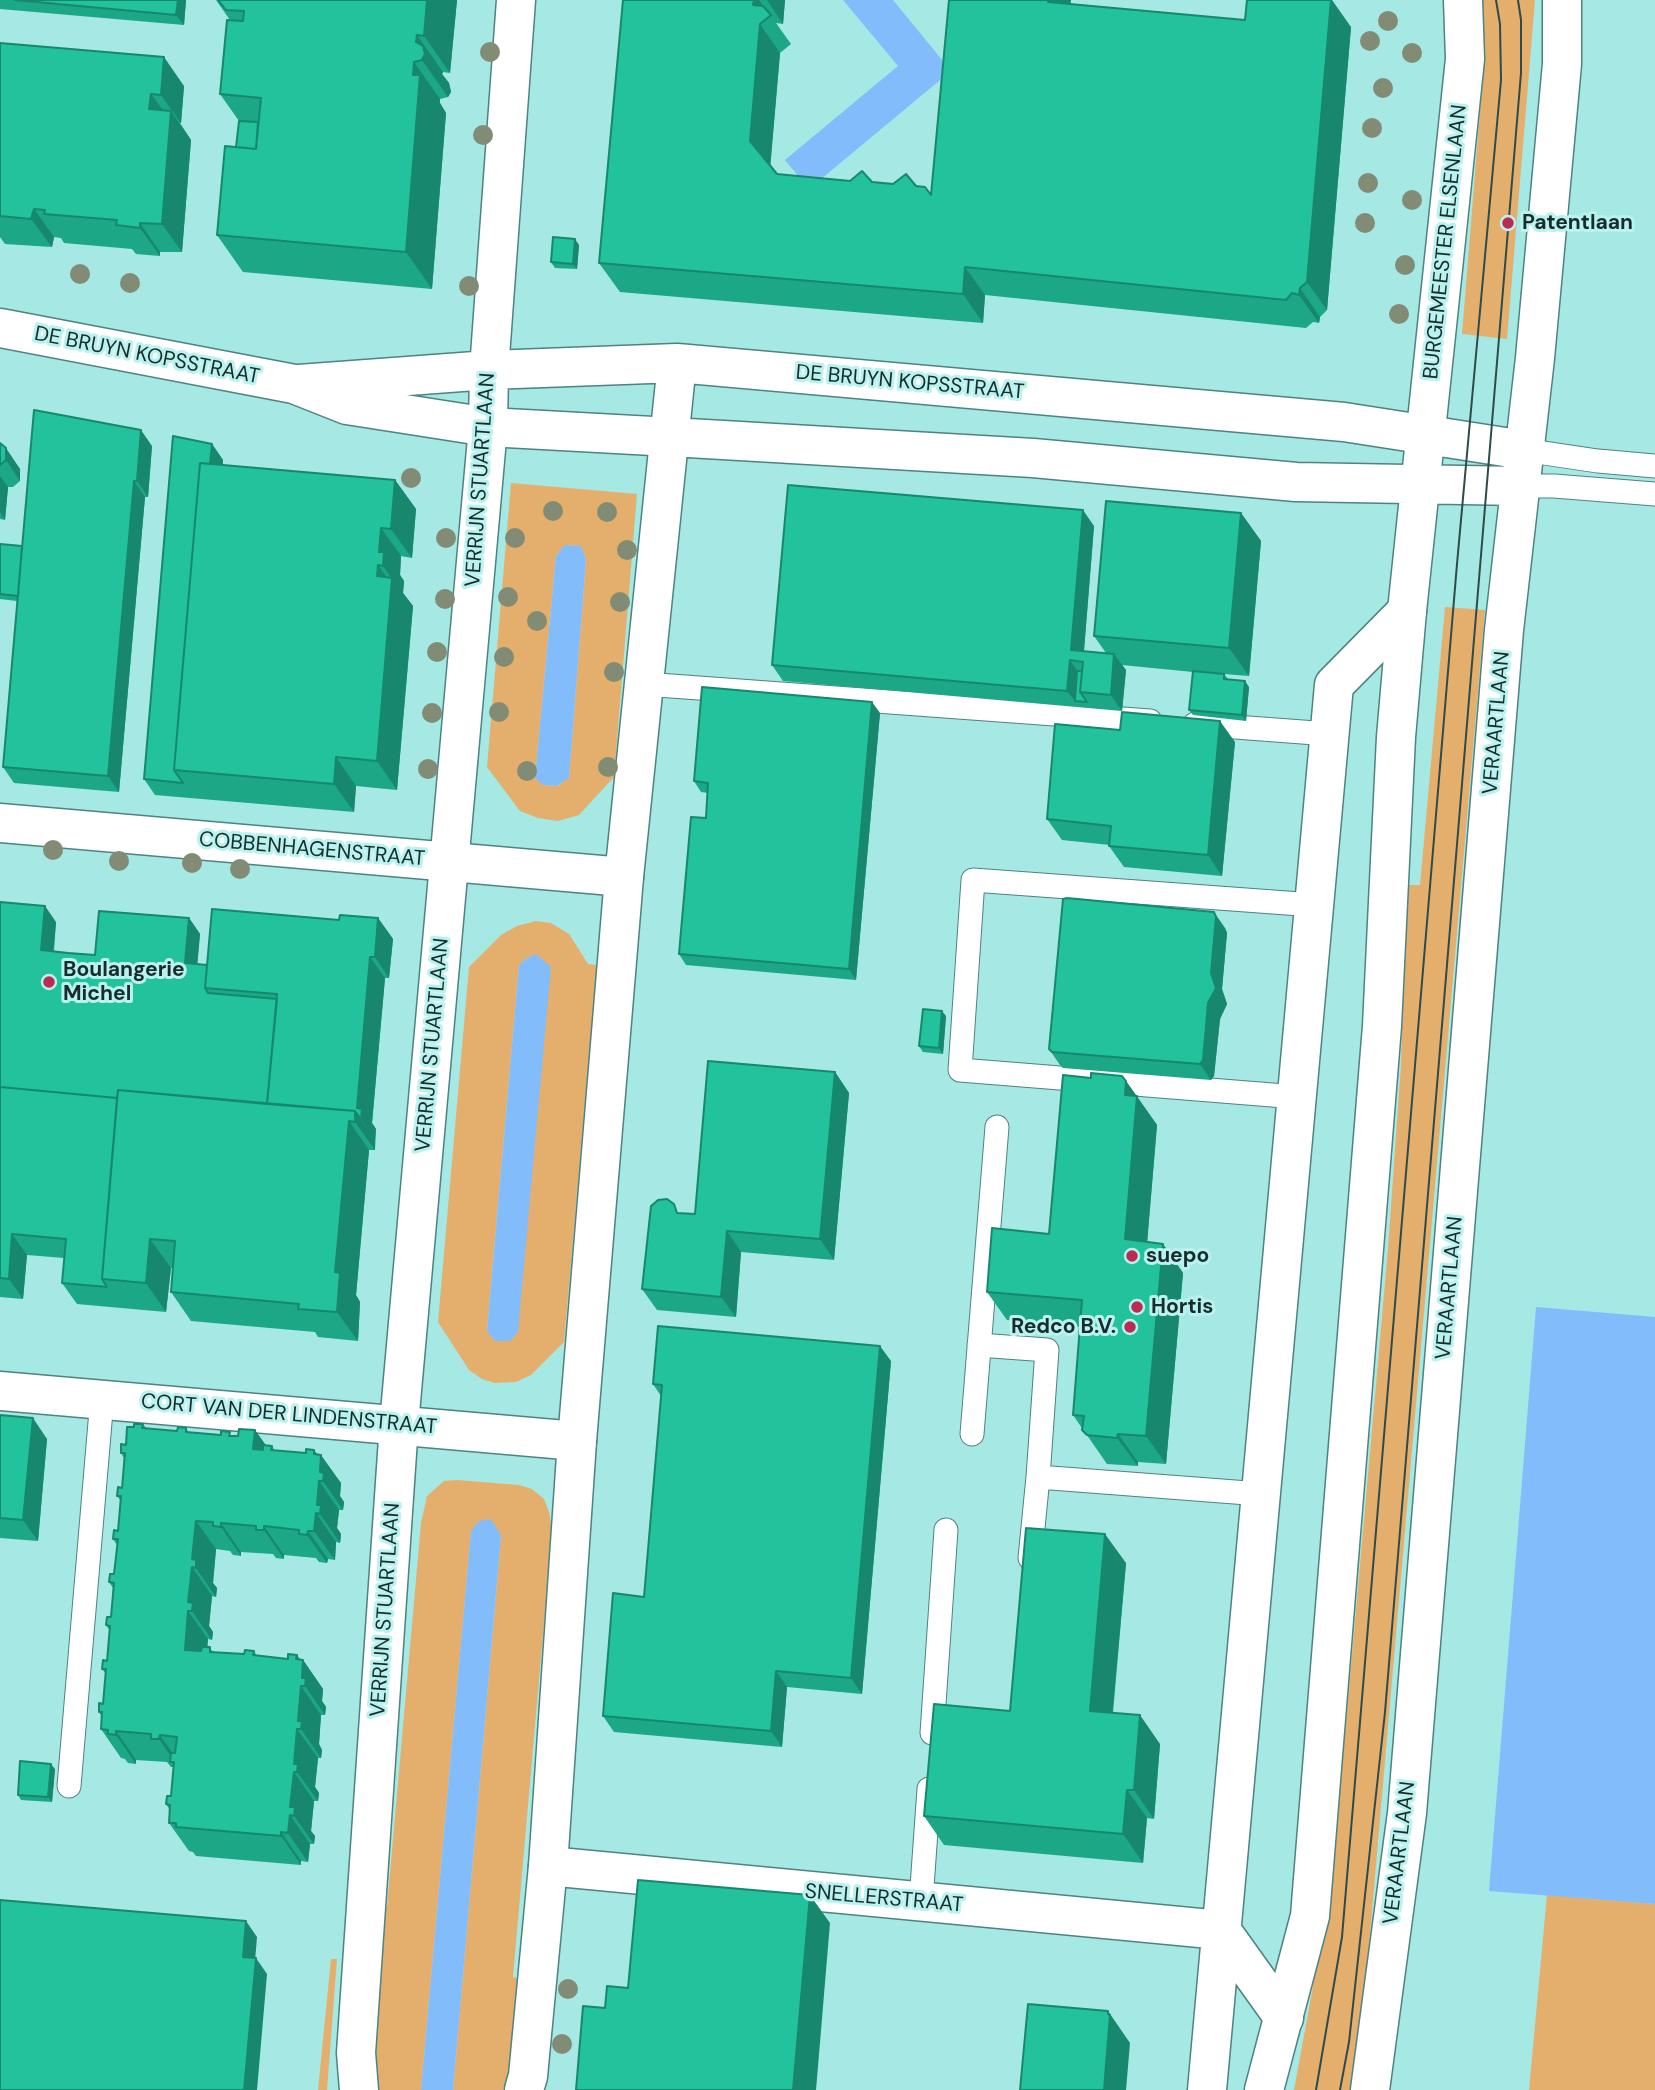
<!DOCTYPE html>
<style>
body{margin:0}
canvas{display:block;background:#baf2ef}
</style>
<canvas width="1655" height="2090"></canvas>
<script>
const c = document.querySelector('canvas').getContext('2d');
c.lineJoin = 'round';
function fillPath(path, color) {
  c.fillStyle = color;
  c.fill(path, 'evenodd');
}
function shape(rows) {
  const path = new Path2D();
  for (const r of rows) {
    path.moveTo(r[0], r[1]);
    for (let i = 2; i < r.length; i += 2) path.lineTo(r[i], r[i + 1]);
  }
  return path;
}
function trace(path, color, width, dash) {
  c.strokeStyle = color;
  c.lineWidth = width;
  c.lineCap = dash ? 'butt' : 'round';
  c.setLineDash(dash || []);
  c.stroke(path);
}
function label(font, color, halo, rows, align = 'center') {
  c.font = font + ' "DM Sans",sans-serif';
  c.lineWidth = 6;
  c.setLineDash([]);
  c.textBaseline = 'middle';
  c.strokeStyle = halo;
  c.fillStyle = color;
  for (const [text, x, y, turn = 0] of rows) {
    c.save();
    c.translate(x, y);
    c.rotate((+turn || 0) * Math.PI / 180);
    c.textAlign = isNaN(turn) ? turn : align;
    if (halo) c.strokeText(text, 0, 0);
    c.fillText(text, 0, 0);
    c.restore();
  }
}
fillPath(shape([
 [0,0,1655,0,1655,2090,0,2090]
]), '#a5e8e4');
fillPath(shape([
 [1479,0,1535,0,1507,339,1462,334,1481,99,1484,34],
 [511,483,637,494,614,777,579,815,558,821,538,818,520,811,487,767],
 [565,545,581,546,586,559,569,777,558,786,544,785,535,778,556,556],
 [1445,607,1485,610,1368,1957,1350,2090,1294,2090,1312,1992,1346,1723,1388,1249,1401,1065,1406,885,1420,885],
 [536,921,551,923,569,934,588,964,597,965,564,1342,531,1375,516,1382,495,1383,482,1379,469,1370,438,1322,469,967,501,935,517,926],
 [536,954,495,1341,487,1330,519,965,527,958],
 [457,1480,519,1485,532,1489,544,1499,549,1512,552,1531,513,1977,524,1981,510,2068,503,2090,453,2090,501,1535,479,1521,471,1532,421,2090,372,2090,375,1907,387,1907,421,1523,427,1496,444,1481],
 [1547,1895,1655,1904,1655,2090,1529,2090],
 [331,1959,337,1959,327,2090,318,2090]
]), '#e4af6d');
fillPath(shape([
 [843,0,893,0,951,71,809,189,785,160,898,66],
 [565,545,581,546,586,559,569,778,557,786,543,785,535,778,556,556],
 [536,954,551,967,518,1332,510,1341,495,1341,487,1331,519,965,527,958],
 [1536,1307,1655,1317,1655,1904,1489,1891],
 [491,1519,501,1535,453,2090,421,2090,471,1531,479,1521]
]), '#83bcfb');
const lane = shape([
 [1524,450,1598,461,1655,466],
 [1519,486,1554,486,1655,494],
 [644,684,1150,721],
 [1195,724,1329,734],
 [1297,1097,960,1070,973,880,1314,905],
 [979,1345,1047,1350,1038,1477,1261,1494],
 [972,1434,997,1127],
 [1030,1558,1038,1477],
 [932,1733,946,1530],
 [69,1786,102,1399],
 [921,1901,929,1789]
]);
const street = shape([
 [0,328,294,384,347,405,488,427,671,437],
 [299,384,489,370,516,0],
 [0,823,624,877],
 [0,1391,577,1441],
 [548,1866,1221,1930],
 [1221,1930,1284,2018],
 [1207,2090,1334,685,1407,611]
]);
const secondary = shape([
 [671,437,1033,458,1296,482,1519,486],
 [359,2090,356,2053,399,1424,488,427,489,370,677,363,1344,422,1524,450],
 [524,2090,528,2076,548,1866,577,1441,624,877,677,363],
 [1264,2090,1310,1916,1382,1026,1396,737,1407,611,1465,59,1463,0],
 [1370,2090,1407,1813,1504,630,1535,358,1562,64,1562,0]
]);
trace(lane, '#4d8380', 25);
trace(street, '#4d8380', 41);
trace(secondary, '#4d8380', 41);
trace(lane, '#fff', 23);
trace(street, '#fff', 38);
trace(secondary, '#fff', 38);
trace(shape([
 [1316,2090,1342,1937,1457,564,1501,80,1500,24,1496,0],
 [1340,2090,1349,2042,1385,1712,1521,73,1521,20,1518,0]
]), '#2e4a49', 2);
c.fillStyle = '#828c75';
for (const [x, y] of [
 [1388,21],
 [1370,41],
 [490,52],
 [1412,53],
 [1383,88],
 [1372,128],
 [483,135],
 [1368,183],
 [1412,200],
 [1365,223],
 [1405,265],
 [80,274],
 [130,283],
 [469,286],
 [1399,314],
 [411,478],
 [553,511],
 [607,512],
 [446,538],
 [515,538],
 [627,550],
 [508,597],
 [445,599],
 [620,602],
 [537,621],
 [437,652],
 [504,657],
 [614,672],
 [499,712],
 [432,713],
 [608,767],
 [428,769],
 [527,771],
 [53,850],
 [119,861],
 [192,863],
 [240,869],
 [568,1989],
 [562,2044]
]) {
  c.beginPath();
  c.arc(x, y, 10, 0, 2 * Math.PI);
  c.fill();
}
fillPath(shape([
 [0,0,186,0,184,25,0,9],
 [216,0,457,0,450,73,443,72,442,74,449,83,451,92,448,97,440,99,440,103,446,113,432,289,243,272,217,235,236,147,239,121,220,94,230,20],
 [623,0,785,0,783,24,776,23,791,44,780,53,770,166,777,174,916,186,931,195,1070,4,1245,20,1351,27,1327,310,1320,317,1319,323,1313,322,1306,328,985,295,983,323,620,292,599,263],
 [0,43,184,86,181,123,180,123,191,140,182,252,160,252,160,256,136,254,132,249,64,243,61,238,54,237,52,247,5,244,0,237],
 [579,245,577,269,555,268,551,262],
 [0,443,20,469,20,481,13,487,8,487,5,520,0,519],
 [212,444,223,460,223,465,395,480,416,509,412,558,401,556,400,575,404,581,403,593,413,606,397,790,356,786,354,812,155,795,144,779],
 [152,446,148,497,145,497,119,792,14,783,3,767,17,601,0,599,0,544,22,546],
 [1241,513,1261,541,1249,676,1224,674,1228,679,1249,687,1246,721,1193,715,1189,710,1193,672,1122,665,1126,670,1122,711,783,681,772,665,1094,526,1084,651,1106,653,1094,636],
 [880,713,856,980,686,965,679,954,706,818,708,793,701,792,694,781],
 [1235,742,1222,876,1124,867,1109,846,1110,845,1062,840,1047,819],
 [0,902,56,922,54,951,95,955,189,918,200,934,197,964,207,965,339,920,378,918,393,939,389,978,385,978,372,1123,376,1129,375,1150,369,1150,356,1295,360,1302,358,1341,318,1337,315,1332,191,1321,171,1292,173,1268,171,1268,166,1312,77,1304,62,1283,64,1258,27,1255,23,1299,0,1297],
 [1225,928,1227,933,1222,989,1227,1004,1220,1019,1214,1076,1211,1080,1063,1068,1060,1065,1049,1049],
 [946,1016,943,1054,923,1052,919,1046],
 [835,1072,849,1093,834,1260,741,1252,736,1317,657,1310,642,1289,681,1213,695,1214],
 [1126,1081,1157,1125,1147,1242,1163,1244,1183,1273,1166,1464,1138,1462,1138,1466,1107,1464,1073,1415,1080,1327,1007,1320,987,1292,1049,1234],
 [891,1361,862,1694,787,1687,782,1747,614,1732,603,1716,644,1597,661,1396,653,1384],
 [0,1415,47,1439,38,1541,0,1538],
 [143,1424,146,1428,177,1431,186,1428,189,1433,238,1436,255,1430,266,1446,272,1446,275,1451,318,1455,341,1483,340,1496,344,1502,343,1510,339,1510,337,1528,341,1534,340,1543,336,1542,335,1560,328,1559,327,1563,319,1562,316,1558,284,1555,284,1559,276,1558,273,1554,241,1552,241,1556,233,1555,230,1551,216,1549,213,1583,217,1588,216,1597,212,1596,209,1626,213,1632,212,1640,208,1639,207,1647,214,1652,244,1654,254,1651,257,1656,288,1659,297,1655,300,1660,303,1660,323,1689,322,1701,326,1707,325,1715,321,1715,319,1744,322,1750,321,1758,318,1758,315,1787,319,1793,318,1801,314,1801,311,1831,315,1836,314,1844,310,1844,308,1862,301,1861,301,1865,196,1856,193,1852,189,1851,169,1823,170,1810,166,1804,171,1796,174,1767,171,1767,167,1762,136,1760,136,1764,128,1763,125,1759,121,1758,101,1729,102,1717,99,1712,103,1704,106,1674,102,1669,107,1661,110,1631,106,1625,111,1617,113,1588,109,1582,114,1574,117,1545,113,1539,118,1531,121,1501,117,1496,122,1488,124,1458,121,1453,134,1427],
 [1126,1563,1113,1713,1160,1744,1154,1819,1147,1818,1143,1863,944,1845,924,1816,1010,1711],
 [55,1769,52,1802,21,1800,18,1795]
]), '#1ca786');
fillPath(shape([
 [178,0,186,0,184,25,176,15],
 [427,0,457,0,450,73,424,36],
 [754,0,759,0,770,16,753,5],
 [767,0,785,0,783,24],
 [1048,0,1071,0,1068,31,1048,2],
 [1331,0,1332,0,1351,27,1327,310,1307,282],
 [760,24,780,53,770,170,750,141],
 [417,35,443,72,442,74,449,83,451,92,448,97,422,60,416,42],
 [164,57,184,86,181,123,161,95],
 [414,62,440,99,440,103,446,113,432,289,406,252],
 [151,94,171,121,171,111,191,140,182,252,162,224,149,109],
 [34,209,54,237,52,247,31,219],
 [140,223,160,252,160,256,140,228],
 [575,239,579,245,577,269,573,264],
 [965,267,985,295,983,323,963,294],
 [1300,288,1320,317,1319,323,1299,295],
 [141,430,152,446,148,497,137,481],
 [212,444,223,460,196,772,184,771],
 [6,448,20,469,20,481,6,460],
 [0,476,8,487,5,520,0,512],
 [395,480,416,509,412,558,391,529],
 [134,481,145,497,119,792,108,776],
 [1083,510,1094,526,1083,662,1071,650],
 [1241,513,1261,541,1249,676,1229,648],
 [381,528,401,556,400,575,404,581,403,593,413,606,397,790,377,761,378,565,392,585,392,579,383,566,379,552],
 [1114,654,1126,670,1122,711,1111,695],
 [1070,660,1081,676,1075,701,1067,691],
 [1245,681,1249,687,1246,721,1242,715],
 [872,702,880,713,856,980,849,969],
 [1220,721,1235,742,1222,876,1208,855],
 [336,757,356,786,354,812,334,784],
 [45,906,56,922,52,966,41,950],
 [1214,912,1225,928,1227,933,1222,989,1227,1004,1220,1019,1214,1076,1211,1080,1200,1064,1211,973],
 [189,918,200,934,196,979,185,963],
 [378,918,393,939,389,978,375,957],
 [370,957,385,978,372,1123,376,1129,375,1140,361,1119,357,1108],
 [942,1011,946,1016,943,1054,939,1048],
 [835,1072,849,1093,834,1260,820,1239],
 [1126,1081,1157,1125,1145,1268,1125,1239,1125,1095],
 [355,1111,375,1140,375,1150,355,1122],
 [349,1121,369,1150,356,1295,360,1302,358,1341,337,1312,335,1272],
 [727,1231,741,1252,736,1317,721,1297],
 [12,1234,27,1255,23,1299,9,1279],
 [150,1239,171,1268,166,1312,146,1283],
 [1163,1244,1183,1273,1166,1464,1146,1436],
 [880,1346,891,1361,862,1694,851,1678],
 [33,1418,47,1439,38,1541,23,1520],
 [255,1430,275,1458,253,1449],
 [1118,1434,1138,1462,1138,1466,1117,1438],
 [314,1450,321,1459,321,1455,341,1483,340,1496,344,1502,343,1510,323,1481,314,1454],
 [319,1481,339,1510,337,1528,341,1534,340,1543,320,1514,317,1505],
 [316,1513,336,1542,335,1560,314,1531],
 [196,1521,216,1549,213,1583,217,1588,216,1597,196,1568,192,1559],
 [221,1523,241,1552,241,1556,221,1527],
 [264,1526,284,1555,284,1559,264,1530],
 [308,1531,328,1559,327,1563,307,1535],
 [1105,1534,1126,1563,1110,1740,1090,1711],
 [192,1567,212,1596,209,1626,213,1632,212,1640,192,1611,188,1602],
 [188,1611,208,1639,205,1678,185,1650],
 [297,1655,303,1664,303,1660,323,1689,322,1701,326,1707,325,1715,305,1686,296,1659],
 [776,1671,787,1687,782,1747,771,1731],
 [301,1686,321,1715,319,1744,322,1750,321,1758,301,1729,298,1721],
 [1140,1715,1160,1744,1154,1819,1134,1790],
 [297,1729,318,1758,315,1787,319,1793,318,1801,297,1772,294,1764],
 [116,1731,136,1760,136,1764,116,1735],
 [160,1735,180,1764,179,1768,159,1739],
 [51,1764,55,1769,52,1802,48,1797],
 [294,1772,314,1801,311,1831,315,1836,314,1844,294,1816,290,1807],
 [1127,1790,1147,1818,1143,1863,1123,1834],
 [290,1815,310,1844,308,1862,288,1833],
 [281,1832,301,1861,301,1865,281,1836],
 [810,1895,830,1923,816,2090,793,2090],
 [246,1921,257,1937,254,1973,243,1957],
 [256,1958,267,1974,257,2090,244,2090],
 [1108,2011,1130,2043,1126,2090,1104,2090]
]), '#17886d');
const building = shape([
 [15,0,178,0,176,15,15,0],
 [218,0,427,0,424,36,417,35,416,42,423,46,425,54,422,60,414,62,413,75,420,75,406,252,217,235,225,146,256,149,261,98,220,94,227,20,243,21,244,11,226,10,218,0],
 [623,0,754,0,753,5,763,6,771,15,760,24,750,141,777,174,850,181,862,171,872,182,893,184,906,174,916,186,925,187,931,195,949,0,1048,0,1048,2,1245,20,1247,0,1331,0,1307,282,1300,288,1299,295,1292,293,1286,300,965,267,963,294,599,263,623,0],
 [0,43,164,57,161,95,151,94,149,109,171,111,162,224,140,223,140,228,116,225,117,220,44,214,45,210,34,209,31,219,0,216,0,43],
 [239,121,258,122,256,149,236,147,239,121],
 [553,237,575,239,573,264,551,262,553,237],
 [34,410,141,430,137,481,134,481,108,776,3,767,34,410],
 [173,436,212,444,210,464,200,463,174,770,183,783,144,779,173,436],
 [0,443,6,448,6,460,0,465,0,443],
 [200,463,395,480,391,529,381,528,379,552,384,552,383,566,378,565,377,576,392,578,377,761,336,757,334,784,174,770,200,463],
 [788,485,1083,510,1071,650,1114,654,1111,695,1080,692,1083,662,1070,660,1067,691,772,665,788,485],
 [1106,501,1241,513,1229,648,1094,636,1106,501],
 [0,544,22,546,18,596,0,594,0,544],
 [1077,671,1082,671,1080,692,1087,702,1075,701,1077,671],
 [1193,671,1224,674,1224,679,1245,681,1242,715,1189,710,1193,671],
 [702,687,872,702,849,969,679,954,691,817,706,818,708,783,694,781,702,687],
 [1122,712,1220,721,1208,855,1109,846,1111,826,1047,819,1055,724,1120,730,1122,712],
 [1067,898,1214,912,1216,917,1211,973,1216,988,1208,1003,1203,1060,1200,1064,1052,1052,1049,1049,1063,899,1067,898],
 [0,902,45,906,41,950,68,953,95,955,99,911,189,918,185,963,207,965,205,988,208,993,277,999,267,1104,118,1090,117,1098,0,1087,0,902],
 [212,909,339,920,340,915,378,918,375,957,370,957,357,1108,362,1109,361,1119,355,1111,267,1104,277,994,205,988,212,909],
 [923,1009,942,1011,939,1048,919,1046,923,1009],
 [708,1061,835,1072,820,1239,727,1231,721,1297,642,1289,651,1206,658,1200,667,1199,674,1204,677,1213,695,1214,708,1061],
 [1091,1073,1122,1076,1126,1081,1125,1095,1137,1096,1125,1239,1163,1244,1146,1436,1118,1434,1117,1438,1087,1435,1082,1430,1084,1416,1073,1415,1082,1300,987,1292,992,1228,1049,1234,1063,1075,1091,1078,1091,1073],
 [0,1087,117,1098,102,1279,107,1287,62,1283,66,1239,12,1234,9,1279,0,1278,0,1087],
 [118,1090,355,1111,355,1122,349,1121,335,1272,340,1273,337,1312,298,1309,299,1304,171,1292,175,1241,150,1239,146,1283,102,1279,118,1090],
 [658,1326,880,1346,851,1678,776,1671,771,1731,603,1716,613,1593,644,1597,662,1385,653,1384,658,1326],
 [0,1415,33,1418,23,1520,0,1518,0,1415],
 [134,1424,143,1424,142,1428,177,1431,178,1427,186,1428,186,1432,221,1435,221,1431,230,1432,229,1436,238,1436,239,1429,255,1430,253,1449,263,1450,263,1445,272,1446,271,1450,306,1453,306,1449,314,1450,314,1454,321,1455,320,1472,324,1473,323,1481,319,1481,317,1505,321,1505,320,1514,316,1513,314,1531,308,1531,307,1535,299,1534,299,1530,264,1526,264,1530,256,1530,256,1526,221,1523,221,1527,213,1526,213,1522,196,1521,192,1559,196,1560,196,1568,192,1567,188,1602,193,1603,192,1611,188,1611,185,1650,201,1651,202,1647,210,1647,210,1652,244,1654,245,1650,254,1651,253,1655,288,1659,288,1654,297,1655,296,1659,303,1660,302,1678,306,1678,305,1686,301,1686,298,1721,302,1721,301,1729,297,1729,294,1764,298,1764,297,1772,294,1772,290,1807,295,1807,294,1816,290,1815,288,1833,281,1832,281,1836,176,1827,176,1823,169,1823,170,1805,166,1804,167,1796,171,1796,174,1762,170,1762,171,1753,175,1753,177,1737,160,1735,159,1739,151,1739,151,1734,116,1731,116,1735,108,1734,108,1730,101,1729,102,1712,99,1712,99,1703,103,1704,106,1669,102,1669,103,1660,107,1661,110,1626,106,1625,107,1617,111,1617,114,1583,109,1582,110,1574,114,1574,118,1539,113,1539,114,1530,118,1531,121,1496,117,1496,118,1487,122,1488,125,1453,121,1453,121,1444,126,1445,127,1427,134,1427,134,1424],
 [1026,1528,1105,1534,1090,1711,1140,1715,1134,1790,1127,1790,1123,1834,924,1816,934,1704,1010,1711,1026,1528],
 [20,1761,51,1764,48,1797,18,1795,20,1761],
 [638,1880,810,1895,793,2090,576,2090,583,2006,605,2008,607,1986,628,1988,638,1880],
 [0,1900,246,1921,243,1957,256,1958,244,2090,0,2090,0,1900],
 [1028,2004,1108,2011,1108,2014,1110,2015,1104,2090,1020,2090,1028,2004]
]);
fillPath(building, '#21c29c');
trace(building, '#17886d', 2);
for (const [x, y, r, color] of [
 [1508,223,7,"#bc2c51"],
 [49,982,7,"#bc2c51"],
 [1132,1256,7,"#bc2c51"],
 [1137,1307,7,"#bc2c51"],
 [1130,1327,7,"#bc2c51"]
]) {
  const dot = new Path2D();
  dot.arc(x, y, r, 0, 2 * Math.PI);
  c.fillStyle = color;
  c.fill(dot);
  trace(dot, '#baf2ef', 2.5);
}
label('bold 21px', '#162d2c', '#baf2ef', [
 ["Patentlaan",1522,223],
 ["Boulangerie",63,970],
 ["Michel",63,994],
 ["suepo",1146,1256],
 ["Hortis",1151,1307],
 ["Redco B.V.",1116,1327,"right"]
], 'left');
label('21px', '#162d2c', '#baf2ef', [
 ["BURGEMEESTER ELSENLAAN",1446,242,-84],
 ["DE BRUYN KOPSSTRAAT",147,356,11],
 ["DE BRUYN KOPSSTRAAT",910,383,5],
 ["VERRIJN STUARTLAAN",481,480,-86],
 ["VERAARTLAAN",1497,723,-85],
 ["COBBENHAGENSTRAAT",312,850,5],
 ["VERRIJN STUARTLAAN",433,1045,-85],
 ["VERAARTLAAN",1450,1288,-85],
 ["CORT VAN DER LINDENSTRAAT",289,1415,5],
 ["VERRIJN STUARTLAAN",386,1610,-86],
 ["VERAARTLAAN",1400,1853,-83],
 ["SNELLERSTRAAT",884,1899,5]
]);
</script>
